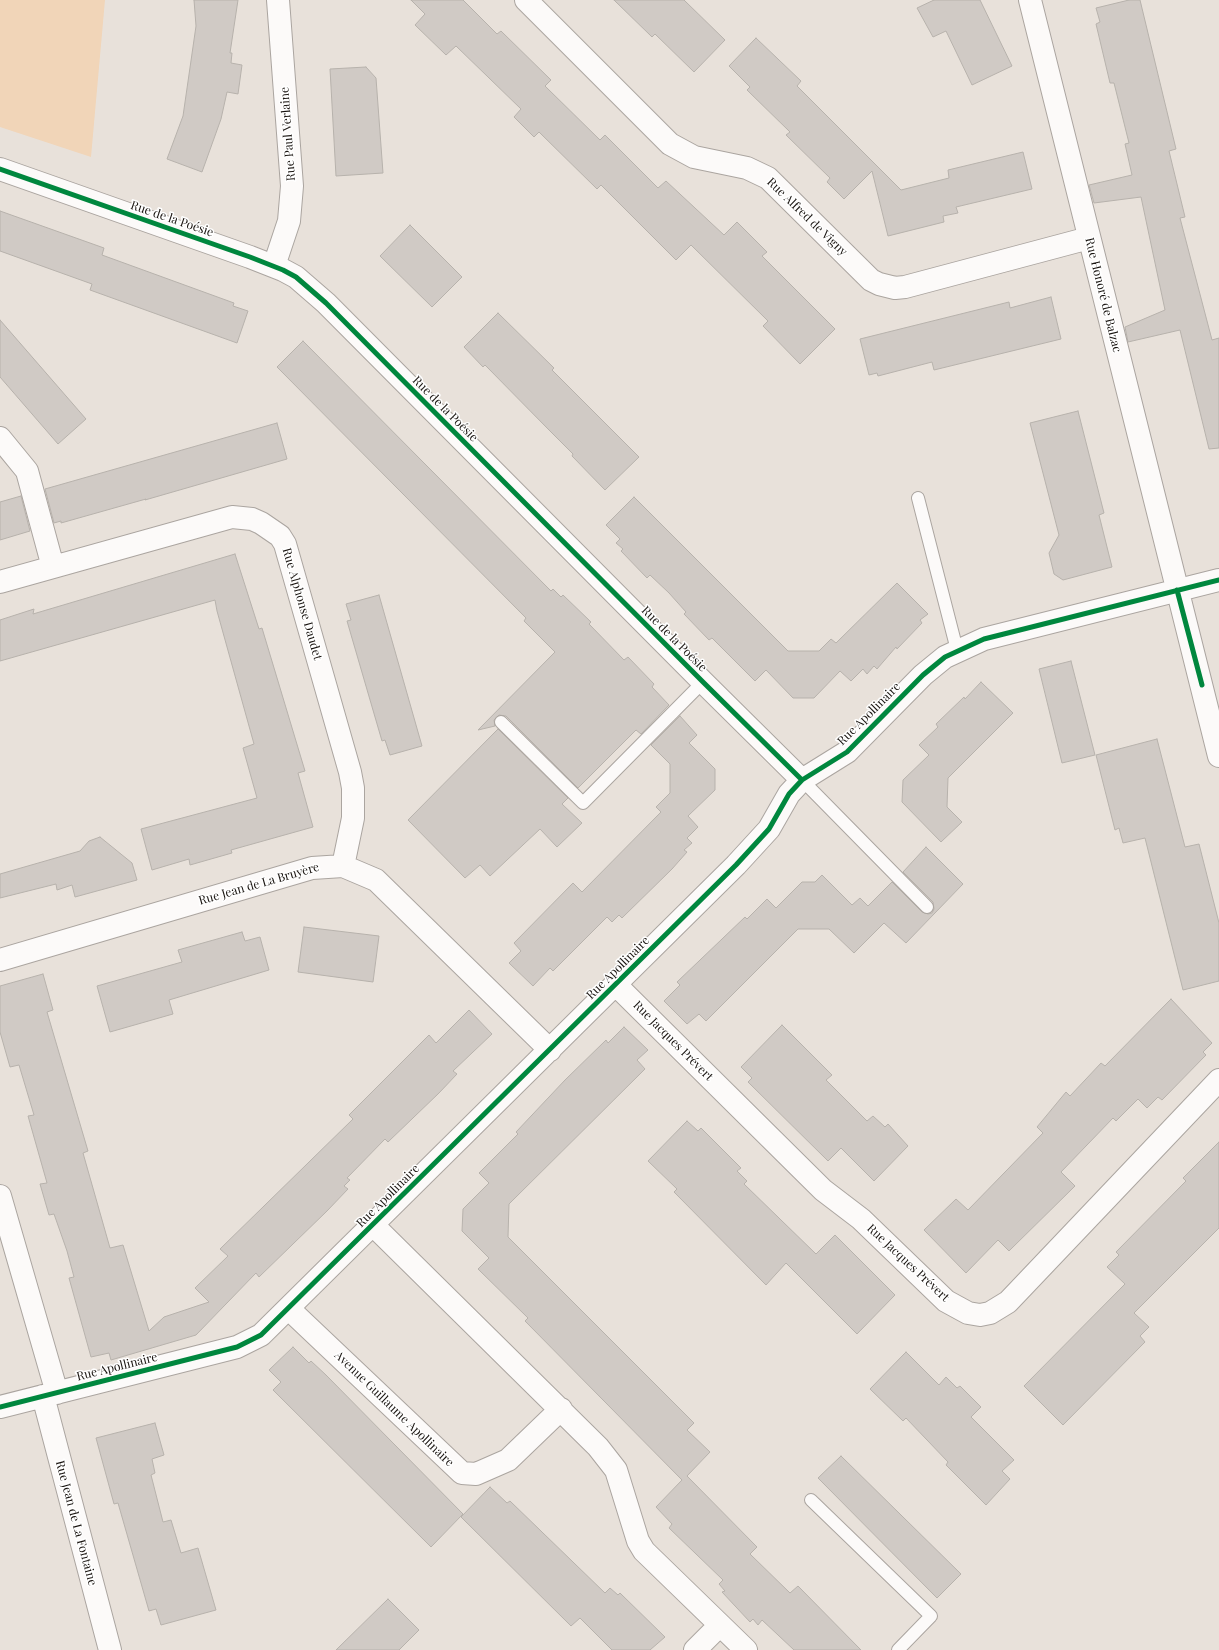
<!DOCTYPE html>
<meta charset="utf-8">
<style>
body{margin:0}
canvas{display:block;background:#e8e1da}
</style>
<canvas width="1219" height="1650"></canvas>
<script>
const c = document.querySelector('canvas').getContext('2d');
c.lineJoin = 'round';
function fillPath(path, color) {
  c.fillStyle = color;
  c.fill(path, 'evenodd');
}
function shape(rows) {
  const path = new Path2D();
  for (const r of rows) {
    path.moveTo(r[0], r[1]);
    for (let i = 2; i < r.length; i += 2) path.lineTo(r[i], r[i + 1]);
  }
  return path;
}
function trace(path, color, width, dash) {
  c.strokeStyle = color;
  c.lineWidth = width;
  c.lineCap = dash ? 'butt' : 'round';
  c.setLineDash(dash || []);
  c.stroke(path);
}
function label(font, color, halo, rows, align = 'center') {
  c.font = font + ' "Playfair Display",serif';
  c.lineWidth = 3;
  c.setLineDash([]);
  c.textBaseline = 'middle';
  c.strokeStyle = halo;
  c.fillStyle = color;
  for (const [text, x, y, turn = 0] of rows) {
    c.save();
    c.translate(x, y);
    c.rotate((+turn || 0) * Math.PI / 180);
    c.textAlign = isNaN(turn) ? turn : align;
    if (halo) c.strokeText(text, 0, 0);
    c.fillText(text, 0, 0);
    c.restore();
  }
}
fillPath(shape([
 [0,0,105,0,91,157,0,127]
]), '#f1d5b8');
const building = shape([
 [194,0,238,0,230,53,232,53,231,63,242,65,238,94,227,92,221,119,202,172,167,159,183,116,196,26,194,0],
 [411,0,463,0,497,34,501,31,551,80,545,86,600,140,605,135,658,188,666,181,724,235,737,222,767,252,762,256,835,329,800,364,763,326,768,321,691,245,676,260,601,185,597,189,539,132,534,137,514,117,521,109,456,46,446,55,415,25,425,14,411,0],
 [614,0,684,0,725,40,694,72,655,34,652,37,614,0],
 [934,0,980,0,1012,66,972,85,946,31,933,37,917,8,934,0],
 [1129,0,1140,0,1176,149,1169,151,1185,217,1180,218,1212,340,1219,338,1219,448,1209,449,1180,330,1128,342,1125,327,1165,310,1141,197,1094,203,1089,185,1132,175,1125,144,1129,143,1114,83,1110,83,1096,24,1100,22,1096,8,1129,0],
 [756,38,801,81,797,86,901,190,949,178,948,170,1023,152,1032,189,956,207,958,213,943,216,944,222,888,236,872,171,844,199,827,182,830,178,786,135,790,132,747,90,750,87,729,66,756,38],
 [366,67,376,78,383,173,336,176,330,69,366,67],
 [0,211,104,248,102,255,234,303,233,306,248,311,237,343,90,290,92,284,0,251,0,211],
 [410,225,462,277,432,307,380,256,410,225],
 [1051,297,1061,339,934,370,932,362,878,376,877,373,869,375,860,339,1009,302,1010,308,1051,297],
 [498,313,554,368,552,370,639,457,605,490,572,456,573,454,549,430,485,365,483,367,464,347,498,313],
 [0,320,86,419,58,444,0,377,0,320],
 [303,341,551,591,553,589,561,597,563,595,591,622,589,624,624,660,628,657,654,684,652,687,669,705,641,734,636,730,578,788,506,716,499,715,494,720,495,726,478,730,555,652,524,621,526,618,277,367,303,341],
 [1078,411,1104,513,1099,515,1112,567,1063,580,1054,574,1049,553,1059,535,1030,423,1078,411],
 [277,423,287,459,145,500,146,499,61,523,61,521,54,523,45,489,277,423],
 [21,496,30,531,0,540,0,502,21,496],
 [634,497,788,651,819,651,831,639,836,643,897,583,928,614,920,620,922,623,897,649,896,647,877,669,874,666,867,674,863,669,851,681,840,671,814,698,793,698,766,670,755,681,712,638,709,640,684,614,686,612,669,593,650,575,647,578,621,551,623,549,616,543,620,539,606,525,634,497],
 [235,554,259,629,262,628,305,771,298,773,313,827,231,850,232,853,190,865,189,859,152,870,141,829,257,798,243,748,254,744,217,611,215,600,0,661,0,620,34,609,33,614,235,554],
 [379,595,422,746,390,755,385,740,382,741,347,621,351,620,346,604,379,595],
 [1071,661,1095,755,1062,763,1039,669,1071,661],
 [981,682,1013,713,948,778,947,807,962,822,941,842,902,802,903,780,929,755,919,745,938,727,936,724,964,697,965,699,981,682],
 [680,716,697,735,689,743,715,769,715,790,688,816,698,827,687,838,692,843,684,850,687,852,672,869,622,918,619,915,612,922,607,917,553,971,550,968,533,986,509,963,521,951,514,943,573,883,582,892,661,812,656,807,670,793,670,764,651,745,680,716],
 [498,729,568,798,562,804,582,823,557,847,540,829,490,876,480,865,465,878,408,820,498,729],
 [1157,739,1185,847,1199,844,1219,923,1219,981,1183,990,1145,838,1123,843,1119,828,1115,830,1096,755,1157,739],
 [100,837,132,863,137,880,75,897,72,885,57,890,56,884,0,898,0,874,80,851,89,841,100,837],
 [926,847,963,884,906,943,884,923,854,953,829,929,798,929,706,1021,699,1014,687,1024,664,1001,680,985,677,982,745,917,747,919,767,899,776,908,802,882,815,882,822,875,852,905,860,898,868,906,892,882,922,912,928,914,932,913,934,909,933,902,903,872,926,847],
 [304,927,379,936,373,982,298,972,304,927],
 [242,932,245,941,260,937,269,970,169,1000,173,1014,110,1032,97,986,182,962,178,950,242,932],
 [43,974,53,1010,47,1012,88,1151,83,1153,110,1248,123,1245,149,1331,164,1317,209,1302,195,1288,228,1256,220,1249,353,1119,349,1115,429,1035,436,1043,469,1010,492,1034,453,1071,457,1074,439,1093,388,1142,385,1139,347,1178,350,1180,344,1186,348,1189,327,1211,259,1277,256,1273,196,1335,111,1360,109,1353,91,1357,69,1278,74,1277,67,1251,54,1214,49,1215,40,1184,47,1183,28,1116,34,1115,19,1065,10,1067,0,1032,0,986,43,974],
 [1171,999,1212,1043,1203,1052,1206,1055,1162,1100,1158,1097,1147,1108,1138,1099,1116,1121,1113,1118,1061,1172,1075,1186,1009,1251,998,1240,966,1273,924,1230,956,1199,968,1210,1043,1133,1037,1127,1066,1092,1070,1096,1101,1063,1105,1066,1171,999],
 [782,1025,832,1075,826,1080,867,1121,873,1116,885,1127,888,1124,908,1146,874,1181,841,1148,828,1161,748,1082,752,1078,741,1067,782,1025],
 [624,1027,648,1050,637,1060,645,1069,509,1204,508,1237,694,1423,687,1430,710,1452,687,1476,757,1547,750,1554,790,1593,798,1586,861,1650,794,1650,762,1620,758,1625,753,1619,750,1622,722,1592,725,1591,719,1584,723,1580,669,1528,672,1524,656,1507,682,1480,525,1321,528,1318,478,1269,489,1258,462,1231,463,1209,489,1183,479,1173,518,1134,516,1132,565,1080,606,1040,608,1043,624,1027],
 [687,1121,698,1131,701,1128,741,1168,737,1171,747,1181,744,1184,816,1254,835,1235,895,1295,857,1334,786,1263,766,1285,674,1192,677,1189,648,1161,687,1121],
 [1219,1142,1219,1228,1134,1313,1149,1327,1140,1336,1145,1342,1063,1425,1024,1386,1125,1284,1107,1267,1119,1255,1116,1252,1186,1181,1183,1178,1219,1142],
 [293,1347,309,1363,311,1361,326,1375,463,1514,431,1547,273,1390,281,1382,269,1370,293,1347],
 [906,1352,939,1385,946,1377,957,1388,960,1386,981,1407,971,1417,1014,1460,1002,1471,1010,1479,986,1505,946,1465,948,1462,906,1418,903,1421,870,1389,906,1352],
 [155,1423,164,1455,152,1459,155,1473,151,1475,163,1522,171,1520,181,1553,198,1548,216,1610,161,1625,156,1609,149,1611,118,1503,114,1504,96,1438,155,1423],
 [841,1456,961,1574,937,1598,818,1478,841,1456],
 [490,1487,507,1503,510,1501,605,1593,610,1588,618,1595,620,1593,665,1637,650,1650,612,1650,580,1618,571,1626,461,1517,490,1487],
 [388,1599,419,1630,399,1650,336,1650,388,1599]
]);
fillPath(building, '#d0cac5');
trace(building, '#b7b2ac', 1);
const lane = shape([
 [918,498,957,650],
 [501,722,583,803,703,682],
 [802,780,927,907],
 [811,1500,931,1616,898,1650]
]);
const street = shape([
 [526,0,670,144,694,157,747,168,768,178,871,280,879,284,895,288,905,287,1089,238],
 [1030,0,1219,756],
 [0,169,250,257,283,270,296,277,326,303,703,682,802,780],
 [274,266,289,221,292,186,278,0],
 [0,438,27,471,53,567],
 [0,582,232,517,252,519,261,523,280,536,285,544,350,772,353,788,353,818,343,866],
 [0,960,312,868,343,866,376,880,550,1050],
 [616,985,823,1190,861,1219,946,1301,968,1313,980,1315,990,1313,1008,1302,1219,1080],
 [0,1196,57,1393],
 [373,1225,598,1447,616,1470,638,1541,644,1551,746,1650],
 [289,1309,462,1473,476,1474,508,1460,561,1409],
 [43,1396,110,1650],
 [0,1407,237,1347,261,1335,736,865,769,829,789,794,802,780,847,752,923,675,945,657,984,639,1219,580],
 [695,1650,720,1625]
]);
trace(lane, '#aba5a0', 14);
trace(street, '#aba5a0', 24);
trace(lane, '#fcfaf9', 12);
trace(street, '#fcfaf9', 22);
trace(shape([
 [0,169,250,257,283,270,296,277,326,303,703,682,802,780],
 [1177,590,1202,685],
 [0,1407,237,1347,261,1335,736,865,769,829,789,794,802,780,847,752,923,675,945,657,984,639,1219,580]
]), '#00873e', 5);
label('12px', '#18130f', '#fff', [
 ["Rue Paul Verlaine",288,134,-94],
 ["Rue Alfred de Vigny",807,217,44],
 ["Rue de la Poésie",172,219,19],
 ["Rue Honoré de Balzac",1103,295,76],
 ["Rue de la Poésie",445,409,45],
 ["Rue Alphonse Daudet",302,604,74],
 ["Rue de la Poésie",674,639,45],
 ["Rue Apollinaire",869,714,-45],
 ["Rue Jean de La Bruyère",259,884,-16],
 ["Rue Apollinaire",618,968,-45],
 ["Rue Jacques Prévert",673,1041,45],
 ["Rue Apollinaire",388,1196,-45],
 ["Rue Jacques Prévert",908,1263,43],
 ["Rue Apollinaire",117,1367,-14],
 ["Avenue Guillaume Apollinaire",394,1409,44],
 ["Rue Jean de La Fontaine",76,1523,75]
]);
</script>
